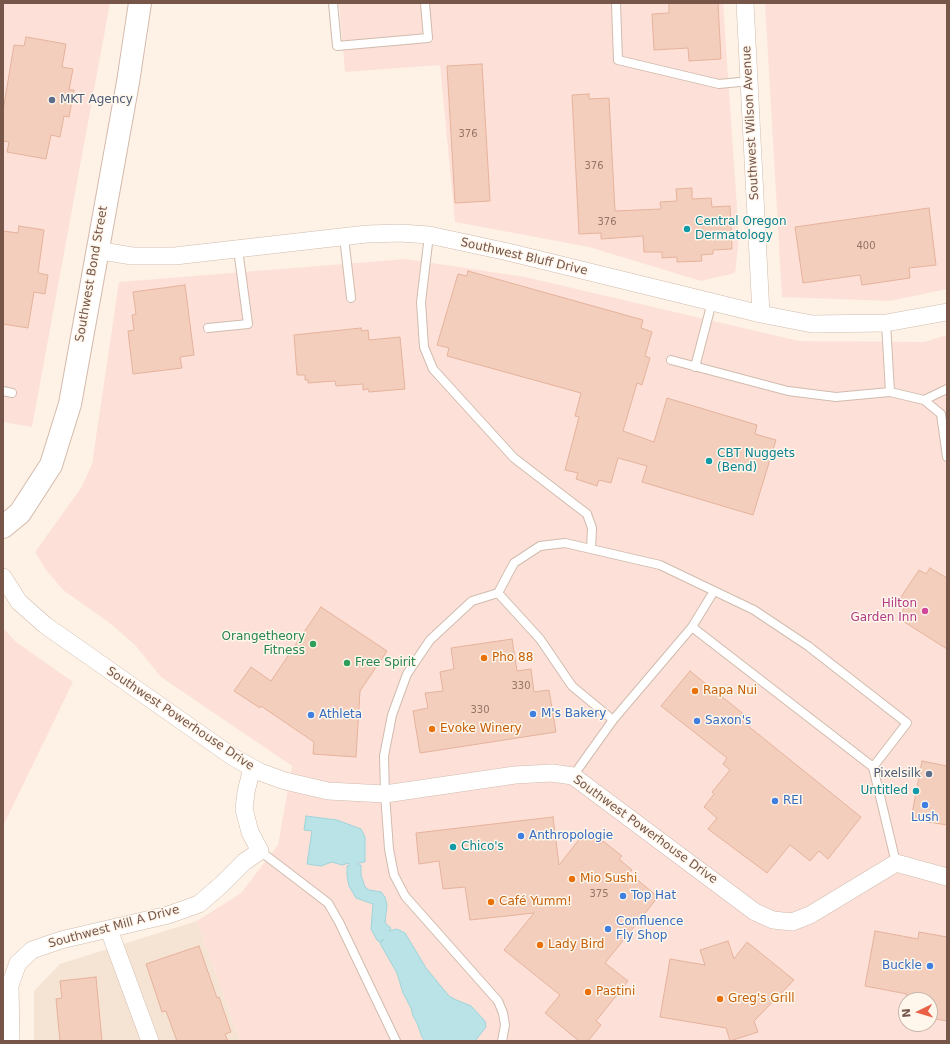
<!DOCTYPE html>
<meta charset="utf-8">
<style>
body{margin:0}
#map{position:relative;width:950px;height:1044px;overflow:hidden;background:#fdf2e5;font-family:"DejaVu Sans",sans-serif}
canvas{display:block}
.frame{position:absolute;inset:0;border:4px solid #765649;pointer-events:none}
.north{position:absolute;left:898px;top:992px;width:40px;height:40px;box-sizing:border-box;background:#fff6ec;border:1px solid #c8b6ab;border-radius:50%;rotate:265deg;font-size:11px;font-weight:700;line-height:16px;text-align:center;color:#765649}
.north::after{content:'';display:block;margin:auto;width:14px;height:18px;background:#e96147;clip-path:polygon(50% 0,100% 100%,50% 72%,0 100%)}
</style>
<div id="map">
<canvas width="950" height="1044"></canvas>
<div class="frame"></div>
<div class="north">N</div>
</div>
<script>
const c = document.querySelector('canvas').getContext('2d');
c.lineJoin = 'round';
function fillPath(path, color) {
  c.fillStyle = color;
  c.fill(path, 'evenodd');
}
function shape(rows) {
  const path = new Path2D();
  for (const r of rows) {
    path.moveTo(r[0], r[1]);
    for (let i = 2; i < r.length; i += 2) path.lineTo(r[i], r[i + 1]);
  }
  return path;
}
function trace(path, color, width, dash) {
  c.strokeStyle = color;
  c.lineWidth = width;
  c.lineCap = dash ? 'butt' : 'round';
  c.setLineDash(dash || []);
  c.stroke(path);
}
function label(font, color, halo, rows, align = 'center') {
  c.font = font + ' "DejaVu Sans",sans-serif';
  c.lineWidth = 3;
  c.setLineDash([]);
  c.textBaseline = 'middle';
  c.strokeStyle = halo;
  c.fillStyle = color;
  for (const [text, x, y, turn = 0] of rows) {
    c.save();
    c.translate(x, y);
    c.rotate((+turn || 0) * Math.PI / 180);
    c.textAlign = isNaN(turn) ? turn : align;
    if (halo) c.strokeText(text, 0, 0);
    c.fillText(text, 0, 0);
    c.restore();
  }
}
fillPath(shape([
 [197,921,240,1041,34,1041,34,991,60,964]
]), '#f5e3d3');
fillPath(shape([
 [3,3,110,3,32,427,3,422],
 [339,3,723,3,739,237,735,273,701,281,589,247,455,222,440,65,345,72],
 [765,3,947,3,947,289,890,301,782,297],
 [406,259,525,277,799,341,924,342,947,335,947,1041,240,1041,197,921,241,893,278,845,292,766,161,677,135,645,111,624,63,590,46,570,35,552,81,488,92,464,119,282],
 [906,1000,930,1000,930,1024,906,1024],
 [3,628,15,641,73,682,3,826]
]), '#fde1d8');
const water = shape([
 [306,816,337,820,361,829,365,837,365,862,358,863,358,865,361,865,361,875,365,887,369,890,381,892,385,897,387,905,385,923,391,928,389,931,397,929,405,933,426,968,449,996,454,999,471,1006,485,1021,486,1027,475,1041,425,1041,422,1037,417,1023,413,1016,411,1008,403,993,397,973,381,945,380,943,384,939,379,942,377,940,371,929,373,904,356,898,349,886,347,876,347,866,349,866,349,863,342,865,332,862,321,866,307,864,312,831,304,830,306,816]
]);
fillPath(water, '#b9e3e7');
trace(water, '#9fd4d9', 1);
const building = shape([
 [669,3,718,3,721,59,689,61,688,48,654,50,652,14,669,13,669,3],
 [26,37,66,44,62,67,73,69,69,90,74,90,69,117,64,116,60,137,51,135,46,159,7,152,9,142,3,141,3,111,14,45,24,46,26,37],
 [482,64,490,201,455,203,447,66,482,64],
 [589,94,589,99,609,98,615,211,661,209,660,202,677,201,676,189,692,188,692,199,711,198,712,207,730,206,732,249,713,250,713,254,701,255,702,261,677,262,677,257,662,258,662,252,644,252,643,236,601,239,601,233,579,234,572,95,589,94],
 [929,208,936,265,909,268,910,278,862,285,860,275,803,283,795,227,929,208],
 [19,226,44,230,38,273,48,275,45,294,34,292,28,328,3,324,3,231,18,233,19,226],
 [468,271,643,320,641,328,652,332,645,356,650,358,642,385,637,383,623,431,654,442,667,398,757,425,755,434,776,440,753,515,642,482,647,466,618,458,611,483,599,480,597,486,576,479,578,473,565,470,579,417,575,416,581,393,447,356,449,348,437,345,458,274,467,276,468,271],
 [185,285,194,355,180,357,182,368,133,374,128,331,134,330,132,315,136,314,133,292,185,285],
 [361,328,362,331,368,330,369,340,400,337,405,389,369,392,368,389,363,390,363,384,336,386,335,381,308,383,308,380,305,380,305,375,297,375,294,335,361,328],
 [930,568,947,578,947,649,898,618,906,605,899,600,919,570,926,574,930,568],
 [321,607,387,651,360,691,356,757,313,754,314,742,261,706,260,708,234,691,251,667,271,681,321,607],
 [512,639,517,671,531,669,534,692,549,690,556,732,420,753,413,711,428,708,425,693,443,691,440,672,454,669,451,648,512,639],
 [690,671,746,716,742,721,861,817,828,859,819,851,810,861,790,845,767,873,708,829,717,818,704,807,714,794,712,792,730,770,723,764,727,758,661,706,690,671],
 [922,761,947,766,947,825,911,819,922,761],
 [553,817,559,865,585,832,600,844,603,841,622,856,619,859,632,870,629,873,658,897,605,963,628,981,596,1021,601,1025,588,1041,579,1041,545,1013,560,995,504,950,534,913,470,920,465,887,443,889,439,861,419,864,416,833,553,817],
 [875,931,918,939,919,932,947,937,947,1021,930,1018,930,1000,906,1000,907,994,865,986,875,931],
 [728,941,734,959,747,942,794,980,754,1021,758,1032,730,1041,726,1028,660,1017,670,959,705,965,700,950,728,941],
 [199,946,217,998,219,997,231,1032,225,1034,228,1041,177,1041,166,1011,162,1012,146,964,199,946],
 [96,977,102,1041,60,1041,56,999,62,998,60,981,96,977]
]);
fillPath(building, '#f3cebc');
trace(building, '#e6b39c', 1);
const lane = shape([
 [333,3,337,46,428,38,425,3],
 [616,3,618,60,719,84,750,81],
 [429,235,421,302,424,347,433,369,514,458,587,514,592,528,591,549],
 [344,237,351,298],
 [886,323,890,392],
 [208,328,248,324,238,249],
 [671,360,788,391,836,397,890,392,924,400,941,414,947,457],
 [695,367,712,302],
 [3,391,12,393],
 [924,400,947,389],
 [498,593,540,639,572,686,613,720],
 [692,627,714,591],
 [573,776,613,720,692,627,873,767,896,863],
 [260,851,328,903,339,922,396,1041],
 [502,1041,505,1025,503,1013,498,1001,405,896,394,875,389,849,385,794,384,756,392,715,407,674,430,640,472,601,498,593,514,563,540,546,565,543,660,565,754,610,808,646,907,723,873,767]
]);
const street = shape([
 [745,3,761,314],
 [96,250,132,256,175,256,367,234,400,233,429,235,508,252,761,314,812,324,886,323,947,312],
 [3,577,19,602,45,625,233,757,260,772,285,781,328,791,385,794,515,775,552,773,573,776,755,912,773,920,792,922,810,915,896,863,947,877],
 [109,930,150,1041],
 [11,1041,10,985,18,963,32,950,61,940,168,915,199,904,221,885,244,862,260,851,250,832,244,809,246,792,252,768]
]);
const secondary = shape([
 [3,527,20,513,51,465,70,404,128,82,140,3]
]);
trace(lane, '#d1bbad', 10);
trace(street, '#d1bbad', 18);
trace(secondary, '#d4baab', 24);
trace(lane, '#fff', 8);
trace(street, '#fff', 17);
trace(secondary, '#fff', 22);
for (const [x, y, r, color] of [
 [52,100,4,"#5c6f8a"],
 [687,229,4,"#0f9aa8"],
 [709,461,4,"#0f9aa8"],
 [925,611,4,"#d1479c"],
 [313,644,4,"#2e9e5b"],
 [484,658,4,"#e8710a"],
 [347,663,4,"#2e9e5b"],
 [695,691,4,"#e8710a"],
 [533,714,4,"#3f7fe0"],
 [311,715,4,"#3f7fe0"],
 [697,721,4,"#3f7fe0"],
 [432,729,4,"#e8710a"],
 [929,774,4,"#5c6f8a"],
 [916,791,4,"#0f9aa8"],
 [775,801,4,"#3f7fe0"],
 [925,805,4,"#3f7fe0"],
 [521,836,4,"#3f7fe0"],
 [453,847,4,"#0f9aa8"],
 [572,879,4,"#e8710a"],
 [623,896,4,"#3f7fe0"],
 [491,902,4,"#e8710a"],
 [608,929,4,"#3f7fe0"],
 [540,945,4,"#e8710a"],
 [930,966,4,"#3f7fe0"],
 [588,992,4,"#e8710a"],
 [720,999,4,"#e8710a"]
]) {
  const dot = new Path2D();
  dot.arc(x, y, r, 0, 2 * Math.PI);
  c.fillStyle = color;
  c.fill(dot);
  trace(dot, '#fff6ec', 1.5);
}
label('10px', '#957466', null, [
 ["376",468,134],
 ["376",594,166],
 ["376",607,222],
 ["400",866,246],
 ["330",521,686],
 ["330",480,710],
 ["375",599,894]
]);
label('12px', '#4e5e75', '#fff6ec', [
 ["MKT Agency",60,100],
 ["Pixelsilk",921,774,"right"]
], 'left');
label('12px', '#765649', '#fff6ec', [
 ["Southwest Wilson Avenue",751,123,-93],
 ["Southwest Bluff Drive",524,257,13],
 ["Southwest Bond Street",92,274,-80],
 ["Southwest Powerhouse Drive",180,719,34],
 ["Southwest Powerhouse Drive",645,830,36],
 ["Southwest Mill A Drive",114,927,-15]
]);
label('12px', '#0d838f', '#fff6ec', [
 ["Central Oregon",695,222],
 ["Dermatology",695,236],
 ["CBT Nuggets",717,454],
 ["(Bend)",717,468],
 ["Untitled",908,791,"right"],
 ["Chico's",461,847]
], 'left');
label('12px', '#b23c85', '#fff6ec', [
 ["Hilton",917,604],
 ["Garden Inn",917,618]
], 'right');
label('12px', '#27864d', '#fff6ec', [
 ["Orangetheory",305,637],
 ["Fitness",305,651],
 ["Free Spirit",355,663,"left"]
], 'right');
label('12px', '#c56008', '#fff6ec', [
 ["Pho 88",492,658],
 ["Rapa Nui",703,691],
 ["Evoke Winery",440,729],
 ["Mio Sushi",580,879],
 ["Café Yumm!",499,902],
 ["Lady Bird",548,945],
 ["Pastini",596,992],
 ["Greg's Grill",728,999]
], 'left');
label('12px', '#366cbe', '#fff6ec', [
 ["M's Bakery",541,714],
 ["Athleta",319,715],
 ["Saxon's",705,721],
 ["REI",783,801],
 ["Lush",925,818,"center"],
 ["Anthropologie",529,836],
 ["Top Hat",631,896],
 ["Confluence",616,922],
 ["Fly Shop",616,936],
 ["Buckle",922,966,"right"]
], 'left');
</script>
